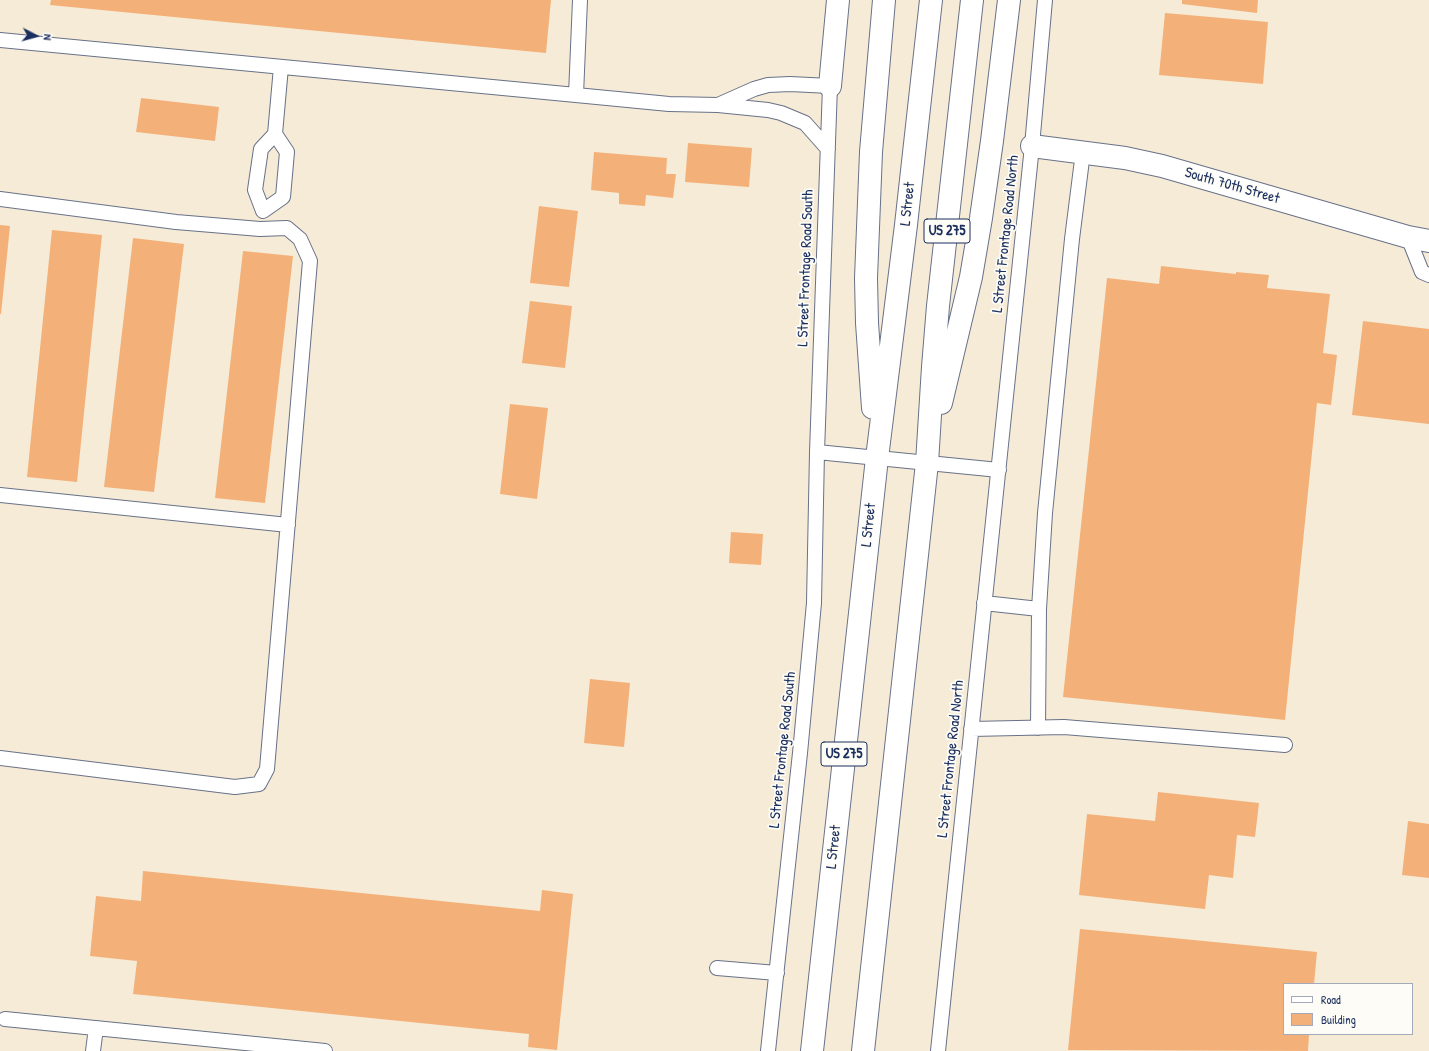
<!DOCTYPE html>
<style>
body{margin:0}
#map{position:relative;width:1429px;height:1051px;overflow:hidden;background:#f6ebd6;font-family:"Patrick Hand",sans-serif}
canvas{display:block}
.legend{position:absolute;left:1283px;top:983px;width:130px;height:52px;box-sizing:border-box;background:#fdfcf7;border:1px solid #a3aaba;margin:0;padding:5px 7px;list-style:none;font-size:12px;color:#1b2f5e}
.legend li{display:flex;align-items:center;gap:8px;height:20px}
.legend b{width:20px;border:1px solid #a3aaba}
.north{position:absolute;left:16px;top:16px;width:40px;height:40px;-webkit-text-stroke:3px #fdfcf7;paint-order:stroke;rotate:96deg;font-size:11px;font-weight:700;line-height:16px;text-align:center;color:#1b2f5e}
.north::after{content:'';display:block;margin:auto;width:14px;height:18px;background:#1b2f5e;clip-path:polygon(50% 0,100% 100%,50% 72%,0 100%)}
</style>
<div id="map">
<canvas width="1429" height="1051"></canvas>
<ul class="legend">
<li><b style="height:5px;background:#fff"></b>Road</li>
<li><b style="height:11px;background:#f3b179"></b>Building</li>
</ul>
<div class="north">N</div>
</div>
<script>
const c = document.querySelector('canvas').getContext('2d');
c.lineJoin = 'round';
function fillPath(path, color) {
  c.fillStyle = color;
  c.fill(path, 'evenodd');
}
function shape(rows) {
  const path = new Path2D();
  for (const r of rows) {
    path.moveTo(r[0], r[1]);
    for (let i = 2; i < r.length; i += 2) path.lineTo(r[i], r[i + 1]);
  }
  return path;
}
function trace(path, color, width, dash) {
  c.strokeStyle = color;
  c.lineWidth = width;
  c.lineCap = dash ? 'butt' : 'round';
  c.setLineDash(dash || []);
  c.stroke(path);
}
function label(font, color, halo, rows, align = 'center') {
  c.font = font + ' "Patrick Hand",sans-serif';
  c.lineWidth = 3.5;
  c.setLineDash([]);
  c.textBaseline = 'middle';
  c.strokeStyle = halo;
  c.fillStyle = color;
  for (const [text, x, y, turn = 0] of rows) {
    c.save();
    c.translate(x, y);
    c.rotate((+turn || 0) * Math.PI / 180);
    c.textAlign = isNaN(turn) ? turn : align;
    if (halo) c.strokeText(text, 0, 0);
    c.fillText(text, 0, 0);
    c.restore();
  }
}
fillPath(shape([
 [51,0,551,0,546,53,50,5],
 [1182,0,1258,0,1257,13,1182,4],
 [1165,13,1268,22,1263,84,1159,75],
 [141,98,219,107,215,141,136,132],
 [688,143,752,148,749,187,685,182],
 [594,152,667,158,666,174,676,174,673,198,646,195,645,206,619,204,619,193,591,190],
 [539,206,578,211,569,287,530,283],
 [0,225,10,226,1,314,0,314],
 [52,230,102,235,77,482,27,477],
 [133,238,184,244,154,492,104,487],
 [243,251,293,256,265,503,215,498],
 [1161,266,1236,274,1236,272,1269,275,1267,288,1330,294,1323,353,1337,355,1331,405,1317,403,1285,720,1063,697,1107,278,1159,284],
 [530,301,572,306,565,368,522,363],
 [1363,321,1429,329,1429,424,1352,415],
 [510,404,548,408,537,499,500,494],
 [731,532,763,534,761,565,729,563],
 [590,679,630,683,624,747,584,743],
 [1158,792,1259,803,1255,837,1237,835,1233,878,1209,875,1205,909,1079,895,1087,814,1155,821],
 [1408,821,1429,824,1429,878,1402,875],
 [143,871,540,911,542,890,573,894,557,1050,528,1047,529,1034,133,994,137,961,90,956,96,896,141,901],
 [1080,929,1317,952,1314,984,1284,984,1284,1034,1309,1034,1308,1051,1068,1050]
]), '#f3b179');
const service = shape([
 [0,40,576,95,669,104,718,105,768,110,781,113,805,123,828,149],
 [576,95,580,0],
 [718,105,754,89,768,85,790,84,830,86,817,452,814,603,800,753,768,1051],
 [275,134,287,152,283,197,263,211,255,190,261,149,275,134,281,67],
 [0,199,176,222,260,229,287,228,300,239,310,261,267,769,259,784,235,787,0,758],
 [1408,237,1422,272,1429,275],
 [817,452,999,470],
 [0,495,288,525],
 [984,603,1039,609,1038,728],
 [1039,609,1045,513,1072,239,1083,152],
 [971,729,1064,727,1285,745],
 [717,968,777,973],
 [5,1019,325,1051],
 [93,1051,96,1028],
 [938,1051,1032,146,1045,0]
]);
const minor = shape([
 [1032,146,1125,158,1162,166,1408,237,1429,241]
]);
const primary = shape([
 [830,86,838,0],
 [941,403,971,277,981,218,992,141,1009,0],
 [873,408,867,323,866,278,871,152,884,0],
 [812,1051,877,458,906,225,931,0],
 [863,1051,927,463,933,367,938,306,972,0]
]);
trace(service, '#687188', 16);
trace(minor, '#687188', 24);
trace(primary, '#687188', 24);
trace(service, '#fff', 14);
trace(minor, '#fff', 22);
trace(primary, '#fff', 22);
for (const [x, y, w] of [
 [947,231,46],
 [844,754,46]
]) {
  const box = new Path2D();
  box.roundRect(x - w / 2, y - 12, w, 24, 3);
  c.fillStyle = '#fdfcf7';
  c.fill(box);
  trace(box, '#1b2f5e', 1);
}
label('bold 14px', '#1b2f5e', null, [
 ["US 275",947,231],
 ["US 275",844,754]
]);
label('15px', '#1b2f5e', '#fdfcf7', [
 ["South 70th Street",1232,186,16],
 ["L Street",908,204,-84],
 ["L Street Frontage Road North",1006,234,-84],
 ["L Street Frontage Road South",806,268,-88],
 ["L Street",869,525,-84],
 ["L Street Frontage Road South",783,750,-84],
 ["L Street Frontage Road North",951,759,-84],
 ["L Street",834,847,-84]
]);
</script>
